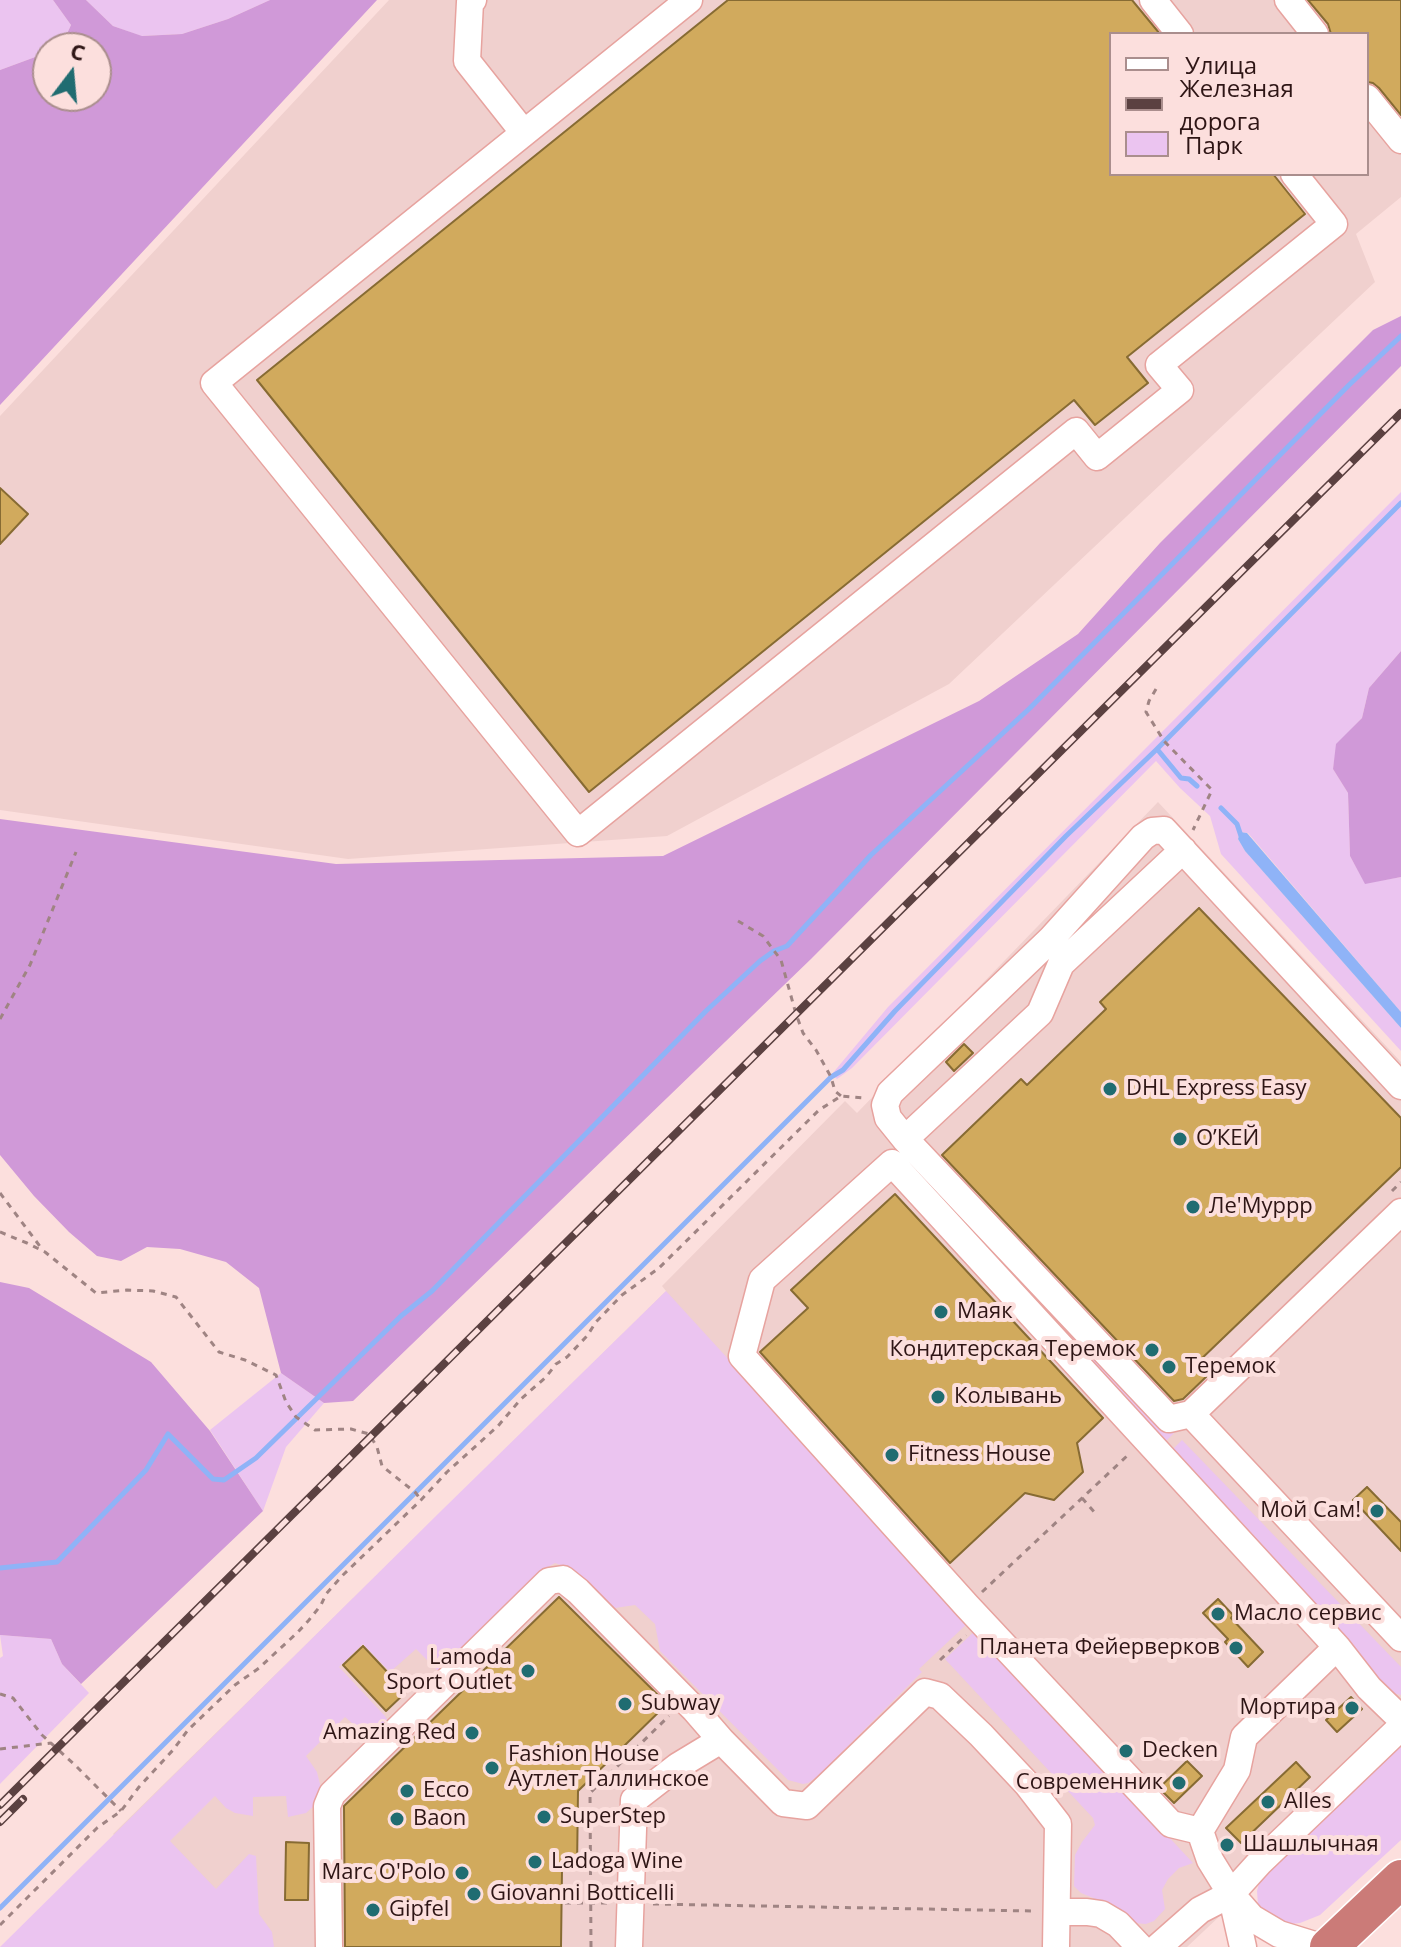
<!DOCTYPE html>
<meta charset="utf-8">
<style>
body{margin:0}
#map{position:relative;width:1401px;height:1947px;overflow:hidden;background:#fcdfdd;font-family:"Open Sans",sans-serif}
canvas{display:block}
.legend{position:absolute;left:1109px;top:32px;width:260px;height:144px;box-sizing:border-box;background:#fcdfdd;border:2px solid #aa8e8d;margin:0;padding:10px 14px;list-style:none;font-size:24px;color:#2e1515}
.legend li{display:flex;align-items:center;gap:16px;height:40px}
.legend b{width:40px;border:2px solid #aa8e8d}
.north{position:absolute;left:32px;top:32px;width:80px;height:80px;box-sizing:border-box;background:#fcdfdd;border:2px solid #aa8e8d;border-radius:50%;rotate:16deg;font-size:22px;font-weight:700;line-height:32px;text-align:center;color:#2e1515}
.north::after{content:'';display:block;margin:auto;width:28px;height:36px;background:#206c71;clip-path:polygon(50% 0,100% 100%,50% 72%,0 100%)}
</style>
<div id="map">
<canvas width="1401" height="1947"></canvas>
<ul class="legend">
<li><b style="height:10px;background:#fff"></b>Улица</li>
<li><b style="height:10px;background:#5b4141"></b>Железная дорога</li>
<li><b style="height:22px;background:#ebc4f0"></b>Парк</li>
</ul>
<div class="north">С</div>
</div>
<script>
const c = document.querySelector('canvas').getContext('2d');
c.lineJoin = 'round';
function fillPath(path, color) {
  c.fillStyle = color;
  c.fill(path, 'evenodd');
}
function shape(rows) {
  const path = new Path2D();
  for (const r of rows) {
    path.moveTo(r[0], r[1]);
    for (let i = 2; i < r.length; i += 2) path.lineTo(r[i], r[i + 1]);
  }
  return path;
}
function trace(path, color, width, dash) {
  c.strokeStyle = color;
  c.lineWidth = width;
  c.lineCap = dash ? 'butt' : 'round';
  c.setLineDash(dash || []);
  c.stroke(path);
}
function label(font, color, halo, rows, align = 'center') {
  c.font = font + ' "Open Sans",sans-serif';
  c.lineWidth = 8;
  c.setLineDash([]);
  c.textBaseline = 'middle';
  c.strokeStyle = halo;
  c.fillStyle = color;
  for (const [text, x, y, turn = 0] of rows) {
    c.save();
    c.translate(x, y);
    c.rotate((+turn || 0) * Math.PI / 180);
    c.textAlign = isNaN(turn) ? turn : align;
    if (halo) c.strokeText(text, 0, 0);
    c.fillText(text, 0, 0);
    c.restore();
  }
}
fillPath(shape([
 [389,0,1401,0,1401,197,1356,234,1375,282,949,684,667,836,348,859,0,810,0,416],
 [1111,34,1367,34,1367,174,1111,174],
 [1158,802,1401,1062,1401,1745,1187,1947,225,1947,113,1834,666,1291,662,1286,845,1101,857,1113]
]), '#f0d0ce');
fillPath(shape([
 [0,0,53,0,71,25,65,38,38,56,0,70],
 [86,0,270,0,228,19,182,34,141,36,113,26],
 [1401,492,1401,651,1369,688,1362,718,1337,744,1333,769,1348,793,1350,856,1365,883,1401,877,1401,1012,1248,833,1240,832,1238,839,1245,851,1401,1028,1401,1051,1221,854,1210,816,1180,788,1156,761,852,1068,837,1079,832,1074,888,1007],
 [930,1181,937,1183,1174,1433,1163,1444,926,1184],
 [666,1291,969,1622,919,1669,922,1672,818,1776,808,1783,803,1784,788,1780,660,1651,655,1624,635,1605,615,1608,573,1569,555,1563,546,1568,441,1674,416,1649,390,1672,363,1644,339,1667,385,1716,389,1723,377,1737,368,1737,345,1717,306,1756,317,1772,321,1788,317,1803,306,1813,288,1817,286,1796,253,1797,253,1816,235,1813,226,1808,215,1796,170,1841,216,1889,249,1854,256,1856,259,1914,272,1932,274,1947,0,1947,441,1511],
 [281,1373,324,1403,286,1447,263,1511,210,1430],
 [1182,1440,1401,1667,1401,1695,1392,1693,1170,1452],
 [976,1630,1193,1863,1179,1868,1168,1879,1162,1890,1165,1909,1154,1921,1146,1924,1135,1923,1118,1908,1081,1893,1074,1886,1075,1855,1082,1842,1095,1825,1093,1818,945,1659],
 [0,1635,51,1639,62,1664,89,1693,0,1784,0,1658,3,1656],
 [1401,1736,1401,1840,1320,1915,1300,1923,1282,1925,1267,1917,1258,1905,1257,1891,1261,1875]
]), '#ebc4f0');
fillPath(shape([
 [53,0,86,0,113,26,142,36,182,34,228,19,270,0,377,0,0,405,0,70,38,56,48,50,48,96,96,96,96,48,50,48,65,38,71,25],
 [1401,316,1401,366,811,959,353,1401,324,1403,281,1373,259,1288,226,1262,180,1249,147,1247,121,1261,97,1256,69,1232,34,1196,0,1155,0,819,336,864,663,856,979,701,1078,634,1160,543,1373,330],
 [1401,651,1401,877,1365,884,1350,856,1348,793,1333,769,1336,744,1362,718,1369,688],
 [0,1282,29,1288,151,1362,210,1431,263,1511,81,1684,62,1664,51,1639,0,1635]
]), '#d099d8');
fillPath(shape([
 [1240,832,1247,833,1401,1012,1401,1028,1245,851,1238,839]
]), '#8fb3f7');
trace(shape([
 [1157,749,1181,778,1189,779,1197,786],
 [1221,808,1237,824,1241,836],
 [0,1568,57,1562,146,1470,168,1434,213,1479,224,1480,256,1458,401,1316,432,1291,706,1011,760,961,774,951,787,946,871,855,1030,708,1349,385,1401,336],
 [0,1908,831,1077,843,1070,895,1011,1066,836,1157,749,1401,503]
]), '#8fb3f7', 5);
const building = shape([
 [728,0,1132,0,1160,34,1111,34,1111,174,1273,174,1305,214,1127,357,1148,383,1095,425,1074,400,589,792,257,380,728,0],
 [1308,0,1401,0,1401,115,1379,88,1373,83,1367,82,1367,34,1331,34,1328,24,1308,0],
 [0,488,28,514,0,544,0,488],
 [1199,908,1401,1118,1401,1167,1196,1364,1207,1376,1183,1399,1174,1401,942,1155,1021,1079,1027,1085,1106,1009,1100,1002,1199,908],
 [964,1044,973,1053,954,1071,946,1062,964,1044],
 [895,1194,1103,1418,1077,1443,1083,1472,1054,1500,1025,1493,950,1563,760,1352,808,1308,791,1290,895,1194],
 [1367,1487,1401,1522,1401,1551,1353,1500,1367,1487],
 [559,1597,667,1704,578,1791,577,1869,562,1869,561,1947,345,1947,344,1806,559,1597],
 [1218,1599,1233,1615,1231,1618,1263,1652,1248,1667,1225,1642,1228,1639,1203,1613,1218,1599],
 [363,1646,406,1692,386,1711,343,1665,363,1646],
 [1351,1697,1362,1709,1337,1732,1326,1720,1351,1697],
 [1187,1761,1202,1776,1174,1803,1159,1788,1187,1761],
 [1296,1762,1310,1777,1241,1843,1226,1828,1296,1762],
 [286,1842,309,1843,308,1900,285,1900,286,1842]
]);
fillPath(building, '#d1aa5d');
trace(building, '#876b33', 2);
const minor = shape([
 [473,0,470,2,467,61,524,133],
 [689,0,214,383,578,833,1076,431,1097,457,1180,390,1159,365,1334,224,1294,174],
 [1153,0,1180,34],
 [1288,0,1315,34],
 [1367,98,1401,140],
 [1401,1086,1164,830,1152,831,1143,837,1051,939,890,1093,885,1105,888,1118,905,1139,1169,1419,1191,1414,1401,1212],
 [905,1139,1040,1013,1061,964,1183,850],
 [1191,1414,1401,1638],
 [1200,1831,1171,1824,967,1606,742,1356,762,1280,892,1163,1337,1647,1369,1688,1401,1719],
 [1232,1898,1243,1947],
 [1057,1912,1087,1912,1101,1914,1118,1924,1140,1947],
 [329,1947,327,1806,332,1794,549,1581,563,1579,578,1591,695,1710,721,1740],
 [629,1947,634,1800,678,1766,721,1740,783,1803,807,1806,925,1692,940,1696,981,1735,1027,1784,1058,1824,1056,1947],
 [1158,1947,1200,1910,1231,1894,1260,1862,1401,1727],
 [1321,1947,1279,1934,1252,1918,1231,1894,1210,1860,1200,1831,1237,1770,1244,1737,1337,1647]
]);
const highway = shape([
 [1329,1947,1401,1879]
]);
trace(minor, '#e7a39f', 29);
trace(highway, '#fff', 41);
trace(shape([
 [1156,689,1149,701,1146,712,1164,741,1212,790,1193,830],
 [738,921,763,936,781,960,796,1014,803,1033,816,1050,831,1077,835,1091,841,1096],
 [0,1019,30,965,76,852],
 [1392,1191,1401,1182],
 [0,1193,42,1249],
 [0,1232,27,1243,45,1252,96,1293,127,1290,153,1291,176,1297,219,1352,245,1360,276,1375,286,1402,296,1417,315,1430,351,1429,369,1434,377,1447,382,1466,416,1493,420,1499],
 [1082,1498,1095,1513],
 [982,1592,1128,1455],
 [940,1660,966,1635],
 [0,1694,13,1698,42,1735,75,1765,121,1811],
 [0,1749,51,1743],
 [565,1903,609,1903],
 [653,1904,1033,1911],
 [0,1925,97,1828,121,1811,139,1787,173,1750,188,1730,235,1685,259,1668,298,1632,309,1620,321,1605,326,1594,343,1575,421,1500,447,1472,498,1426,521,1399,546,1377,556,1364,567,1357,587,1336,596,1322,622,1295,659,1268,819,1110,841,1096,863,1098],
 [591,1947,590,1793,669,1716]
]), '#9f8483', 3, [6, 6]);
trace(minor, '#fff', 26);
trace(highway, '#cb7b78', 38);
const rail = shape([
 [0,1805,1401,413],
 [0,1822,23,1799]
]);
trace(rail, '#5b4141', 8);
trace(rail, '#fcdfdd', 5, [15]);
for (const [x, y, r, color] of [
 [1110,1089,8,"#206c71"],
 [1180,1139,8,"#206c71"],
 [1193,1207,8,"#206c71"],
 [941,1312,8,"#206c71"],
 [1152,1350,8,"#206c71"],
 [1169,1367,8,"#206c71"],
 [938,1397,8,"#206c71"],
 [892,1455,8,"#206c71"],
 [1377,1511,8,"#206c71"],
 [1218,1614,8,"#206c71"],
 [1236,1648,8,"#206c71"],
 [528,1671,8,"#206c71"],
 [625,1704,8,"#206c71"],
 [1352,1708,8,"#206c71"],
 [472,1733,8,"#206c71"],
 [1126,1751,8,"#206c71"],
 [492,1768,8,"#206c71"],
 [1179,1783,8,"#206c71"],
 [407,1791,8,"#206c71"],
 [1268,1802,8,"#206c71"],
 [544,1817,8,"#206c71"],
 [397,1819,8,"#206c71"],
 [1227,1845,8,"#206c71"],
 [535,1862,8,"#206c71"],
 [462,1873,8,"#206c71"],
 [474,1894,8,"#206c71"],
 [373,1910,8,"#206c71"]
]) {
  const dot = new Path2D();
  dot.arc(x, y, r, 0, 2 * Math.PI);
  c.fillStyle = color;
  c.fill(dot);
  trace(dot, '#fcdfdd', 3);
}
label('22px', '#2e1515', '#fcdfdd', [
 ["DHL Express Easy",1126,1089],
 ["О’КЕЙ",1196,1139],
 ["Ле'Муррр",1209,1207],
 ["Маяк",957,1312],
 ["Кондитерская Теремок",1136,1350,"right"],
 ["Теремок",1185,1367],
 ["Колывань",954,1397],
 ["Fitness House",908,1455],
 ["Мой Сам!",1361,1511,"right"],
 ["Масло сервис",1234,1614],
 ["Планета Фейерверков",1220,1648,"right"],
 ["Lamoda",512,1658,"right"],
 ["Sport Outlet",512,1683,"right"],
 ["Subway",641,1704],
 ["Мортира",1336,1708,"right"],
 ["Amazing Red",456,1733,"right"],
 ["Decken",1142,1751],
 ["Fashion House",508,1755],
 ["Аутлет Таллинское",508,1780],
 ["Современник",1163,1783,"right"],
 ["Ecco",423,1791],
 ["Alles",1284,1802],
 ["SuperStep",560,1817],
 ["Baon",413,1819],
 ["Шашлычная",1243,1845],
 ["Ladoga Wine",551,1862],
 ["Marc O'Polo",446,1873,"right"],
 ["Giovanni Botticelli",490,1894],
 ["Gipfel",389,1910]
], 'left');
</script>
